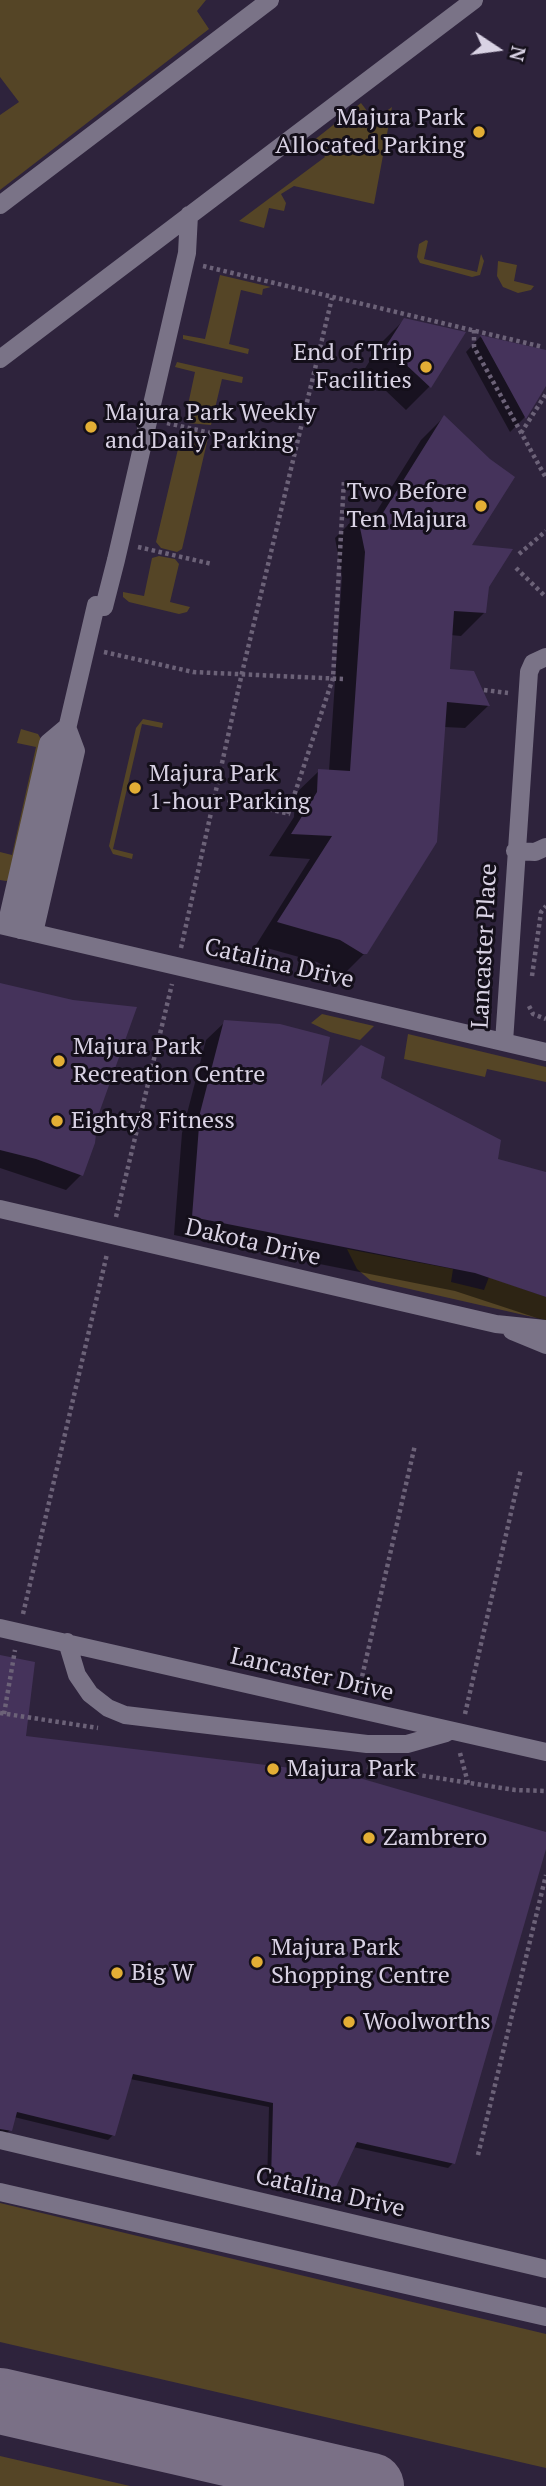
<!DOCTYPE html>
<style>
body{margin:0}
#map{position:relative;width:546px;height:2486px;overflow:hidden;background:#2e233c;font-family:"PT Serif",serif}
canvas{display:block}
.north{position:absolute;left:462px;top:14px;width:70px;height:70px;-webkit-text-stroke:5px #140f1a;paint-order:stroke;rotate:103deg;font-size:19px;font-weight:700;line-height:28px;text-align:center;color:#d9d2e4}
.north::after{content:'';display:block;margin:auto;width:24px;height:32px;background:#d9d2e4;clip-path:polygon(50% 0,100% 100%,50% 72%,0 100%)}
</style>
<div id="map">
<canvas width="546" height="2486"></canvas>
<div class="north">N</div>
</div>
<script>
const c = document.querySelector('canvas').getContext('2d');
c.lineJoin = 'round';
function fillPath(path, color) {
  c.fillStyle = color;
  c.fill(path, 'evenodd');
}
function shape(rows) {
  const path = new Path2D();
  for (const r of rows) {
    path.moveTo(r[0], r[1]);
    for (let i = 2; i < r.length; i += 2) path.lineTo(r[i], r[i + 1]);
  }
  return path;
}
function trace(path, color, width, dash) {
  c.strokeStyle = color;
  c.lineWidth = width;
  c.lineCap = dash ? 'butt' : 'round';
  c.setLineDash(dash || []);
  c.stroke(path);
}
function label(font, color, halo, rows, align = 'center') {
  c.font = font + ' "PT Serif",serif';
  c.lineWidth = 6;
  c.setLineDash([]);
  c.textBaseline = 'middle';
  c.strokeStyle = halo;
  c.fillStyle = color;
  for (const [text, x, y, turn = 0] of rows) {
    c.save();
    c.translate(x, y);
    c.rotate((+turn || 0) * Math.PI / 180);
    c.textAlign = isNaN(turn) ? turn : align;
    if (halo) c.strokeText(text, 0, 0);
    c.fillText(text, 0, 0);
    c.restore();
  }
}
fillPath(shape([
 [0,0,206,0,197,11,209,29,0,190,0,115,19,102,0,77],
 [361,103,374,120,392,107,374,204,294,186,281,194,286,203,284,211,269,208,264,228,239,221,325,157,313,141],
 [426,240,428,241,424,259,477,272,481,254,484,261,480,275,472,277,420,263,417,257,419,244],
 [498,261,517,265,514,281,534,286,531,290,518,293,503,287,497,276],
 [220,275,271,287,263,289,262,295,241,290,229,344,249,349,248,354,183,339,183,335,205,339],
 [177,362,243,377,242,383,222,379,211,425,188,423,185,419,195,372,175,367],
 [187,431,205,434,208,438,182,549,177,552,161,548,156,542,182,432],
 [159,556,175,559,179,564,170,602,190,607,187,612,179,614,129,602,123,597,123,592,144,596,152,558],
 [143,719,163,723,162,728,142,724,113,849,133,854,132,859,113,854,109,846,136,728],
 [21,729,38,734,42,741,11,880,6,881,0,880,0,852,12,855,36,747,17,743],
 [322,1014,374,1026,360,1040,330,1032,311,1023],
 [408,1034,546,1067,546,1082,487,1069,485,1077,404,1059],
 [347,1249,453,1269,451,1282,484,1290,489,1277,546,1297,546,1320,370,1280,357,1269],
 [0,2203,546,2334,546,2468,0,2342],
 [0,2456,130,2486,0,2486]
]), '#554526');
fillPath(shape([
 [404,320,464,333,429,387,406,410,364,370,381,343],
 [480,337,546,352,546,383,524,418,510,432,466,352],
 [444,417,469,546,487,586,484,613,461,636,450,635,448,671,488,706,465,728,444,727,365,953,342,976,317,962,256,945,310,859,269,856,294,817,295,794,319,771,329,771,342,576,335,538,358,515,373,517,421,440],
 [0,985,73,1002,96,1115,81,1175,66,1190,0,1168],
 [225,1022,318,1091,379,1079,496,1160,546,1174,546,1321,455,1291,174,1235,182,1133,206,1040],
 [0,1661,24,1738,546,1834,453,2163,448,2168,353,2147,326,2197,267,2185,269,2107,130,2079,113,2135,108,2140,14,2117,10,2130,5,2135,0,2134]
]), '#0007');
trace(shape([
 [0,2401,371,2486]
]), '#7a7086', 66);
fillPath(shape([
 [404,318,466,332,431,388,386,346],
 [480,335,546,350,546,386,526,419],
 [444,415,490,459,515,477,472,545,513,549,489,587,486,613,454,611,450,669,474,671,490,706,447,702,437,842,367,954,363,954,340,940,277,922,332,836,291,834,317,792,318,769,350,771,365,552,357,513,381,516],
 [0,983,73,1000,137,1007,98,1116,95,1143,83,1176,36,1159,0,1150],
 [224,1020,280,1024,330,1037,321,1086,361,1045,385,1057,381,1078,501,1140,498,1159,546,1172,546,1297,475,1273,192,1217,200,1113],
 [0,1655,35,1662,26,1736,349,1775,546,1832,546,1849,455,2164,357,2142,333,2193,271,2180,273,2103,133,2074,115,2136,17,2112,12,2131,0,2129]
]), '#45335b');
trace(shape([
 [203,266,543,347],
 [474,330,474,347,546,478],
 [167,423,241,440],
 [521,433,546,394],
 [138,547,212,564],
 [519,554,546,531],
 [516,568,546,597],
 [104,652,193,672,343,679],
 [484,690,508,693],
 [214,797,290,814],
 [288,814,333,678,344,480],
 [181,948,242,673,332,298],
 [532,976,541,912,546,906],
 [529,1006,533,1014,546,1019],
 [116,1217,172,984],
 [23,1614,107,1254],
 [359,1690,415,1445],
 [0,1713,98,1728],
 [4,1714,15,1650],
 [465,1714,521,1469],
 [460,1753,468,1783],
 [367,1767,515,1790,546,1791],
 [478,2155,546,1875]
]), '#6c6278', 4.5, [3.5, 3.5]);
trace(shape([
 [0,205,270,0],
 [0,359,474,0],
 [515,851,535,852,546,847],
 [0,925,546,1052],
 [6,926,48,743,67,727],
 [20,930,96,605,104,607,116,560,187,253,189,215],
 [34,933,76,751,67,727],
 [504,1042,529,672,533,663,546,657],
 [0,1209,496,1324,546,1329],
 [512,1331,546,1345],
 [0,1628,546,1752],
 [67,1642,77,1675,90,1694,108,1708,125,1715,367,1744,407,1744,446,1733],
 [0,2140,546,2269],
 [0,2192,546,2317]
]), '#7a7387', 18);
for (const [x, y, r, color] of [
 [479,132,7,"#e3ae35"],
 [426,367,7,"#e3ae35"],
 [91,427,7,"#e3ae35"],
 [481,506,7,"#e3ae35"],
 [135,788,7,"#e3ae35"],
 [59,1061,7,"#e3ae35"],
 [57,1121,7,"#e3ae35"],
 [273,1769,7,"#e3ae35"],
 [369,1838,7,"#e3ae35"],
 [257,1962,7,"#e3ae35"],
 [117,1973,7,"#e3ae35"],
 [349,2022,7,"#e3ae35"]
]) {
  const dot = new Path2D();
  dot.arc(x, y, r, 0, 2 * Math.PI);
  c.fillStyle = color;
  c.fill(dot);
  trace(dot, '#140f1a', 2.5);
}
label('24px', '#d9d2e4', '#140f1a', [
 ["Majura Park",465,118,"right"],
 ["Allocated Parking",465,146,"right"],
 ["End of Trip",412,353,"right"],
 ["Facilities",412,381,"right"],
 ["Majura Park Weekly",105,413],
 ["and Daily Parking",105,441],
 ["Two Before",467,492,"right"],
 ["Ten Majura",467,520,"right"],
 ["Majura Park",149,774],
 ["1-hour Parking",149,802],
 ["Majura Park",73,1047],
 ["Recreation Centre",73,1075],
 ["Eighty8 Fitness",71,1121],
 ["Majura Park",287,1769],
 ["Zambrero",383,1838],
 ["Majura Park",271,1948],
 ["Shopping Centre",271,1976],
 ["Big W",131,1973],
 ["Woolworths",363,2022]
], 'left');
label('24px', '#d9d2e4', '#140f1a', [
 ["Lancaster Place",485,946,-87],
 ["Catalina Drive",279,964,13],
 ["Dakota Drive",253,1243,13],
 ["Lancaster Drive",312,1675,13],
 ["Catalina Drive",330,2193,13]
]);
</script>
